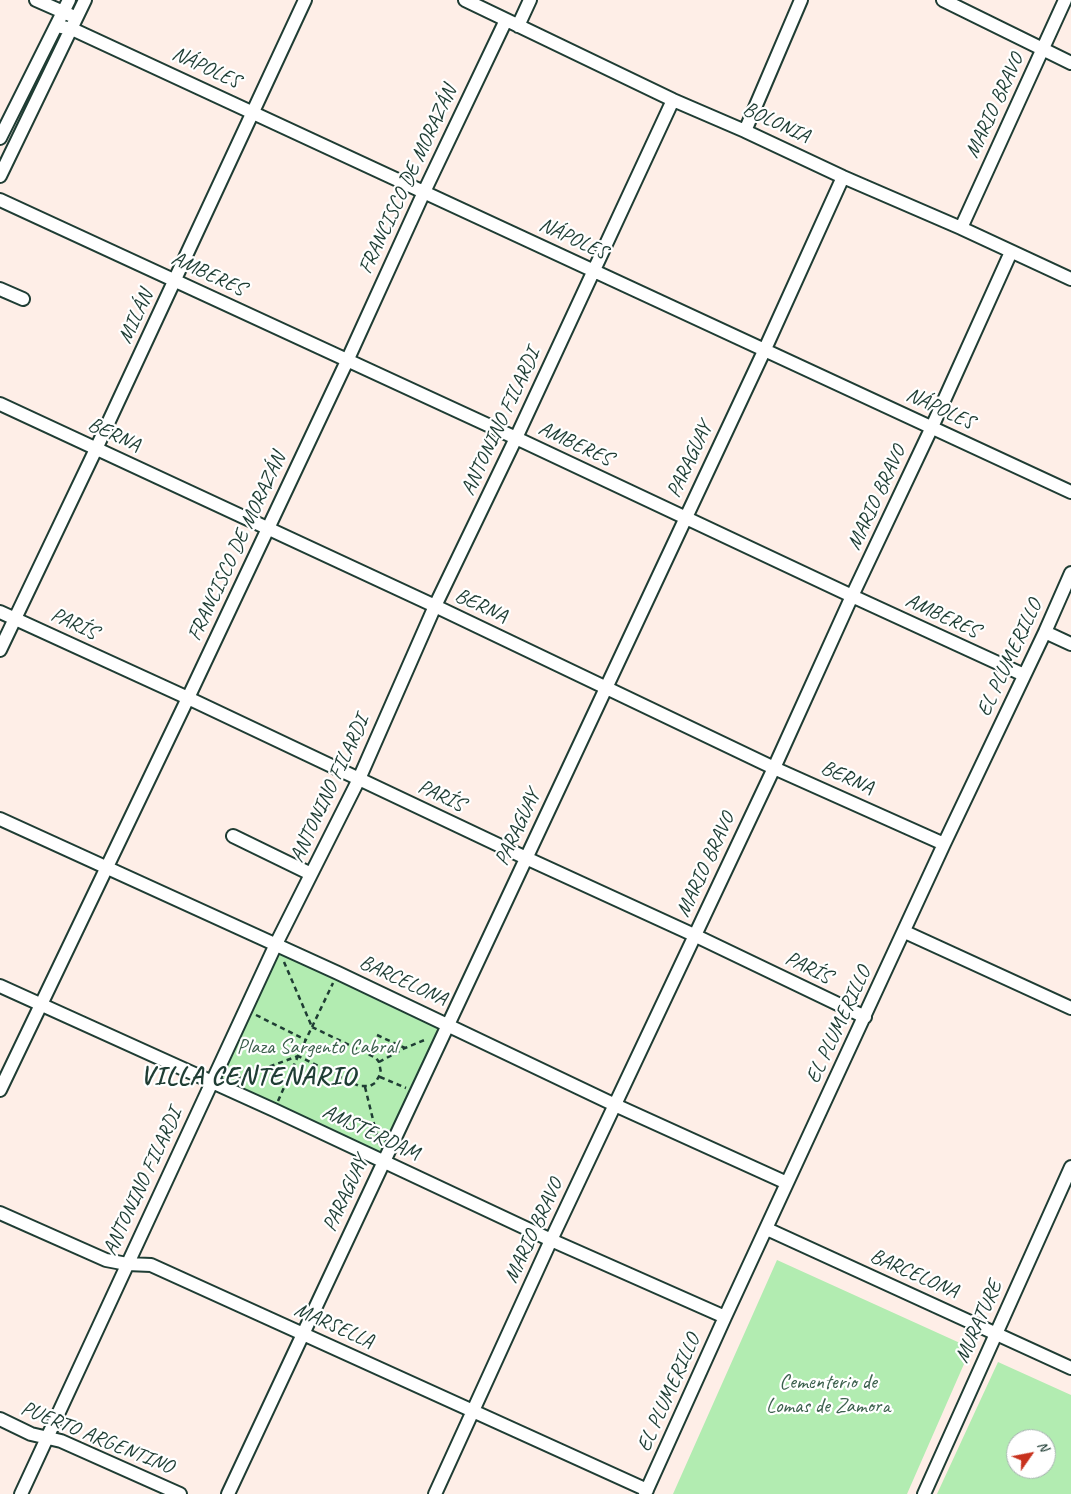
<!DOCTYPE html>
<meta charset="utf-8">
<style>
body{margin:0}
#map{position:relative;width:1071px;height:1494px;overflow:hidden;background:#feeee7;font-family:Caveat,sans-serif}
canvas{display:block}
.north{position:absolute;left:1006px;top:1429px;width:50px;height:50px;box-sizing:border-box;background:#fff;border:1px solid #a5b1ae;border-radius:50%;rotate:57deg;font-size:14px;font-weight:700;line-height:20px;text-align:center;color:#1f3d34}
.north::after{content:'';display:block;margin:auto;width:18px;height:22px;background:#c8321e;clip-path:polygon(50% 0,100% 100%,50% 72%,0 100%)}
</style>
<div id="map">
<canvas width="1071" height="1494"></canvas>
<div class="north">N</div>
</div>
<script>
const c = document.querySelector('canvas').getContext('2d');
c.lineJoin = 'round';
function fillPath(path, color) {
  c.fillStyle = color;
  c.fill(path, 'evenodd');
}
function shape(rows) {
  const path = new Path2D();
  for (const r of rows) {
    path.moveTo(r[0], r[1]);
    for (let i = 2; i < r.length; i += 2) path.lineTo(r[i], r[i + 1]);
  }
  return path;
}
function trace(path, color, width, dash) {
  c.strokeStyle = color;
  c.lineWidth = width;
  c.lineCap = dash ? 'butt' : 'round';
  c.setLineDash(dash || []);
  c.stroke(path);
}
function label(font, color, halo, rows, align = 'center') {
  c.font = font + ' Caveat,sans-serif';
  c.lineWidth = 4.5;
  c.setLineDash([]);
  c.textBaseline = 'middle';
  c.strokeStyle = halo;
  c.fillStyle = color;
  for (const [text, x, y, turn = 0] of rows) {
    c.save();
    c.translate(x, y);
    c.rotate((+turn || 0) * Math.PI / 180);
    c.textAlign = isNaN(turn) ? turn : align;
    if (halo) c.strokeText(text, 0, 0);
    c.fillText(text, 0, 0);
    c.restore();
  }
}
fillPath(shape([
 [276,944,449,1025,383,1161,212,1082],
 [777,1260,971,1348,907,1494,673,1494],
 [998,1362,1071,1395,1071,1494,937,1494],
 [1016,1439,1046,1439,1046,1469,1016,1469]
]), '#b2ecb1');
const minor = shape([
 [36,0,70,15],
 [465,0,673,100,745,131,843,177,961,228,1071,279],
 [943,0,1071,63],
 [57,26,72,29,1071,492],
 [518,26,530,0],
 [745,131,801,0],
 [0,138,69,0],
 [0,176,85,0],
 [0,200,516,438,852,596,1024,675],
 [961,228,1065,0],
 [0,289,23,299],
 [0,404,435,606,774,768,944,844],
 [0,612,188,698,526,858,694,935,865,1017],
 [1045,632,1071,644],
 [0,650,96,449,305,0],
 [0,819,338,973,615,1105,787,1183],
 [233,836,311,874],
 [905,932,1071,1008],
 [0,986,274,1110,551,1240,725,1317],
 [0,1090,188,698,347,361,424,192,506,20],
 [0,1213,106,1260,127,1264,151,1265,647,1490],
 [767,1229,1071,1368],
 [0,1419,31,1434,61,1441,180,1494],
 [21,1494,276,944,359,779,435,606,516,438,673,100],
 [228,1494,765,349,843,177],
 [435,1494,551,1240,774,768,852,596,932,427,1011,252],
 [645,1494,725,1317,944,844,1045,632,1071,573],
 [924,1494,1071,1167]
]);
trace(minor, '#1f3d34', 16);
trace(shape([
 [284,962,312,1027],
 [256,1015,306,1040],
 [312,1027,376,1058,379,1062,381,1073,375,1083,370,1086,359,1086,298,1056,312,1027],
 [312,1027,333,983],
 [377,1035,405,1048],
 [379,1062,405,1048,427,1039],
 [380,1077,406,1088],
 [236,1079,298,1056],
 [304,1081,313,1064],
 [365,1087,379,1144],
 [278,1101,298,1056]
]), '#1f3d34', 2.5, [5, 4]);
trace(minor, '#fff', 12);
label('21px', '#1f3d34', '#fff', [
 ["NÁPOLES",206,68,25],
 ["MARIO BRAVO",995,106,-65],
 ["BOLONIA",776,123,25],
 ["FRANCISCO DE MORAZÁN",408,180,-65],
 ["NÁPOLES",573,239,25],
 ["AMBERES",208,274,25],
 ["MILÁN",136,317,-65],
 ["NÁPOLES",940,409,25],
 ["ANTONINO FILARDI",501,422,-65],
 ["BERNA",114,435,25],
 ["AMBERES",575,444,25],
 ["PARAGUAY",690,460,-65],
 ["MARIO BRAVO",877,498,-65],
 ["FRANCISCO DE MORAZÁN",237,547,-65],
 ["BERNA",481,606,25],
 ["AMBERES",942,616,25],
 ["PARÍS",74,624,25],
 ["EL PLUMERILLO",1010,658,-65],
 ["BERNA",847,778,24],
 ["ANTONINO FILARDI",330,789,-65],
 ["PARÍS",441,796,25],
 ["PARAGUAY",518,828,-65],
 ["MARIO BRAVO",706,865,-65],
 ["PARÍS",808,968,26],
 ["BARCELONA",403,981,25],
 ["EL PLUMERILLO",839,1025,-65],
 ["AMSTERDAM",371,1133,25],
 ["ANTONINO FILARDI",143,1182,-65],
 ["PARAGUAY",346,1194,-65],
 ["MARIO BRAVO",534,1231,-65],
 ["BARCELONA",914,1274,24],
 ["MURATURE",979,1322,-66],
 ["MARSELLA",334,1326,24],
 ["EL PLUMERILLO",669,1393,-66],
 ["PUERTO ARGENTINO",97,1438,22]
]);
label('21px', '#3c604d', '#fff', [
 ["Plaza Sargento Cabral",317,1047],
 ["Cementerio de",828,1382],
 ["Lomas de Zamora",828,1406]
]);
c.letterSpacing = '1px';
label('bold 26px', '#1f3d34', '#fff', [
 ["VILLA CENTENARIO",248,1077]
]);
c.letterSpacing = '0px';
</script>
